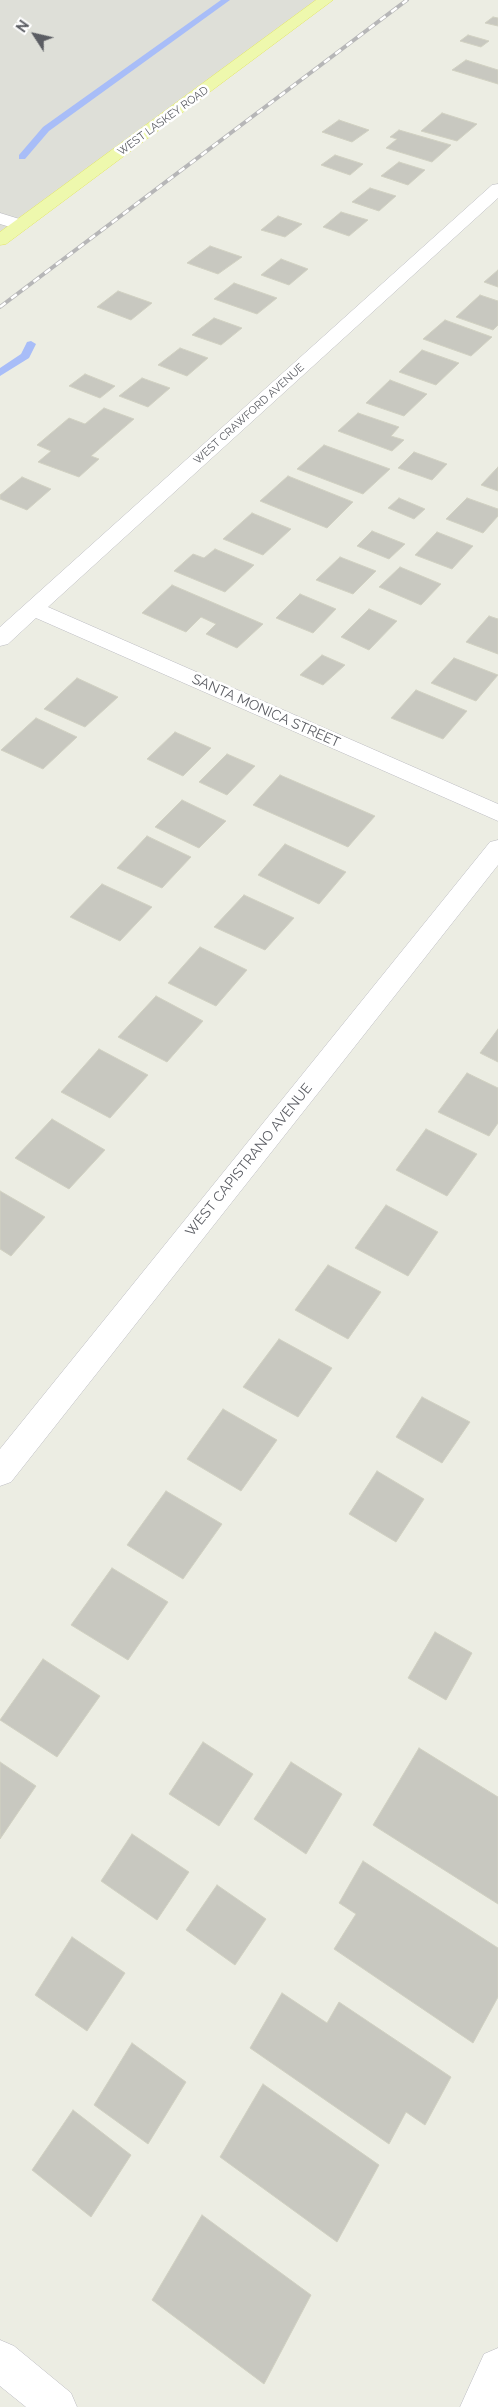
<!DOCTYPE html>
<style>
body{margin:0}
#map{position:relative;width:498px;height:2407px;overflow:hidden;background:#ecede3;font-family:Raleway,sans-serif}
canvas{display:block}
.north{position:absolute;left:10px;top:10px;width:50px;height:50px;-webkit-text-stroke:4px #fff;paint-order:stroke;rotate:305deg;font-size:14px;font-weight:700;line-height:20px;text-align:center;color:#5b5d63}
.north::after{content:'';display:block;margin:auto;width:18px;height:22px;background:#5b5d63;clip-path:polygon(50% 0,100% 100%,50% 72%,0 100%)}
</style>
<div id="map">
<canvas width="498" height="2407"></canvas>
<div class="north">N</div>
</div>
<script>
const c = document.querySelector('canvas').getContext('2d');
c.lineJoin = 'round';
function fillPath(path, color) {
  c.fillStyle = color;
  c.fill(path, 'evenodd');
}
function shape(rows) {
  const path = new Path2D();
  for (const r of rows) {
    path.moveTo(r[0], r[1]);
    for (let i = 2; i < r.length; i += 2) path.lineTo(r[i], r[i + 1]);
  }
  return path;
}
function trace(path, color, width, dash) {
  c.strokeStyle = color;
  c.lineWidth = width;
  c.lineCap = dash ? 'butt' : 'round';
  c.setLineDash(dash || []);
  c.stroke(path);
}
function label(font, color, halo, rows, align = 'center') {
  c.font = font + ' Raleway,sans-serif';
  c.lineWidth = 5;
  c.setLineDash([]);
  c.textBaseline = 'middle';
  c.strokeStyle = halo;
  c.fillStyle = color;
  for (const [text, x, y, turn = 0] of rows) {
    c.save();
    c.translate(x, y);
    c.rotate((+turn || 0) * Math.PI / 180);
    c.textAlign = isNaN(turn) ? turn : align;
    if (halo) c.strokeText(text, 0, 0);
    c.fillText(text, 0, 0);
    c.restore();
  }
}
fillPath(shape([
 [0,0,326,0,0,240]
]), '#dedfd8');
fillPath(shape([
 [221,0,230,0,49,131,25,159,19,159,19,155,43,127,221,0],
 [31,341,36,344,29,358,0,376,0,368,21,354,27,342,31,341]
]), '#a8bdf8');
const building = shape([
 [493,17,498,18,498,26,485,23,493,17],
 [468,35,489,41,481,47,460,41,468,35],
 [466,60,498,70,498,84,452,70,466,60],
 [442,113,477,124,457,141,421,131,442,113],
 [339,120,369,130,352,142,322,132,339,120],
 [399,130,451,145,432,162,386,148,397,139,390,137,399,130],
 [335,155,363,164,350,175,321,165,335,155],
 [399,162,425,170,408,185,381,176,399,162],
 [370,188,396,196,379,211,352,202,370,188],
 [341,212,368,220,349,236,323,227,341,212],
 [278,216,302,224,285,237,261,230,278,216],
 [210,246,242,257,218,274,187,263,210,246],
 [281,259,308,269,289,285,261,275,281,259],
 [498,270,498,287,484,282,498,270],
 [234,283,277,298,257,314,214,299,234,283],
 [118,291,152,303,131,320,97,307,118,291],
 [480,295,498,301,498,325,493,330,456,317,480,295],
 [214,318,242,328,221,345,192,335,214,318],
 [445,320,492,337,471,356,423,339,445,320],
 [180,348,208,358,187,376,158,365,180,348],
 [422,350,459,363,436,385,399,372,422,350],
 [85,374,115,386,100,398,69,386,85,374],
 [142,378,170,388,148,407,119,396,142,378],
 [390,380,427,394,404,416,366,403,390,380],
 [104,408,134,419,91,456,99,459,79,477,38,462,51,451,37,445,69,418,85,424,104,408],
 [358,413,399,427,391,436,404,440,392,451,338,431,358,413],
 [324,445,390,469,363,494,297,469,324,445],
 [414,452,447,464,432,480,398,468,414,452],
 [498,467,498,491,481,485,498,467],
 [288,476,353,502,327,528,260,501,288,476],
 [22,477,51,489,27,510,0,499,0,495,22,477],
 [399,498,425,509,414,519,388,508,399,498],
 [467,498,498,509,498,516,483,533,446,519,467,498],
 [252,513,291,529,263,555,223,539,252,513],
 [372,531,405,544,389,559,357,546,372,531],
 [437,532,473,546,452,569,415,555,437,532],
 [215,549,254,565,225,592,174,571,193,554,204,558,215,549],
 [340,557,376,571,353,594,316,580,340,557],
 [400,567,441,584,421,605,379,587,400,567],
 [172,585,263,624,237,648,206,634,216,624,201,617,186,632,142,613,172,585],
 [300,594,336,609,313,633,276,618,300,594],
 [369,609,397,621,369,650,341,637,369,609],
 [489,616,498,619,498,654,466,642,489,616],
 [322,655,345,665,323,685,300,675,322,655],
 [454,658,498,675,476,701,431,683,454,658],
 [77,678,118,697,85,727,44,709,77,678],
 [416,690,467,711,443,739,391,718,416,690],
 [36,718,77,737,43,769,1,750,36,718],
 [175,732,211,748,183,776,147,759,175,732],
 [227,754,255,766,227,795,199,782,227,754],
 [280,775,375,816,348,847,253,805,280,775],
 [182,800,226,821,199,848,155,827,182,800],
 [147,836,191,857,162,888,117,868,147,836],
 [285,844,346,872,319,904,258,875,285,844],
 [102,884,152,907,120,941,70,917,102,884],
 [244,895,294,918,265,950,214,927,244,895],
 [200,947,247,970,216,1006,168,983,200,947],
 [156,996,203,1021,167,1062,118,1037,156,996],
 [498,1029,498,1062,480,1053,498,1029],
 [99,1049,148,1075,110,1118,61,1092,99,1049],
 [467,1073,498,1088,498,1123,489,1136,438,1112,467,1073],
 [52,1119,105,1150,69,1189,15,1158,52,1119],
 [426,1129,477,1154,447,1196,396,1170,426,1129],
 [0,1191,45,1217,11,1256,0,1249,0,1191],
 [386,1205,438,1232,408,1276,355,1248,386,1205],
 [328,1265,381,1292,348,1339,295,1310,328,1265],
 [279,1339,332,1368,298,1417,243,1387,279,1339],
 [422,1397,470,1422,442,1463,396,1437,422,1397],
 [223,1409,277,1440,241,1491,187,1459,223,1409],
 [377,1471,424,1499,396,1542,349,1514,377,1471],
 [166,1491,222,1524,183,1579,127,1545,166,1491],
 [112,1568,168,1602,128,1660,71,1625,112,1568],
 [435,1632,472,1653,446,1700,408,1678,435,1632],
 [43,1659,100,1696,57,1757,0,1720,43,1659],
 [203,1742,253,1774,219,1826,169,1794,203,1742],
 [419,1748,498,1797,498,1904,373,1825,419,1748],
 [0,1762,36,1786,0,1839,0,1762],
 [291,1762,342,1794,306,1854,254,1819,291,1762],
 [132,1834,189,1872,157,1920,101,1881,132,1834],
 [363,1861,498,1948,498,1997,473,2043,334,1949,356,1914,339,1903,363,1861],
 [217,1885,266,1919,235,1965,186,1930,217,1885],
 [72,1937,125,1973,87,2031,35,1995,72,1937],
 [282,1993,327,2023,339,2002,451,2077,425,2125,406,2112,389,2144,250,2048,282,1993],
 [132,2043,186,2082,148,2144,94,2105,132,2043],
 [263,2084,379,2165,337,2242,220,2157,263,2084],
 [73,2110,131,2155,91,2217,32,2170,73,2110],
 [202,2215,311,2295,264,2384,152,2300,202,2215]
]);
fillPath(building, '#c8c8c0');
trace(building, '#d1d1c2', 1);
const minor = shape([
 [498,184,498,198,48,607,498,804,498,821,36,618,8,644,0,646,0,627,492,185,498,184],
 [0,213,26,221,29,225,26,229,20,230,0,224,0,213],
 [498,840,498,865,11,1482,0,1486,0,1449,490,842,498,840],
 [0,2340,14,2346,71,2393,77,2407,26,2407,0,2386,0,2340],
 [498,2348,498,2407,460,2407,484,2354,498,2348]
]);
const major = shape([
 [316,0,333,0,6,244,0,245,0,232,316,0]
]);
trace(minor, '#bbbbc1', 1);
trace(major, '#e3e664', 1);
fillPath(minor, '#fff');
fillPath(major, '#eef8ad');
const rail = shape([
 [0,307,407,0]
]);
trace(rail, '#b6b6b7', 4);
trace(rail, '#fff', 2.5, [7]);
label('11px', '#5b5d63', '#fff', [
 ["WEST LASKEY ROAD",163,121,-36],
 ["WEST CRAWFORD AVENUE",249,414,-42]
]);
label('14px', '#5b5d63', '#fff', [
 ["SANTA MONICA STREET",266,711,24],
 ["WEST CAPISTRANO AVENUE",249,1160,-51]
]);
</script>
